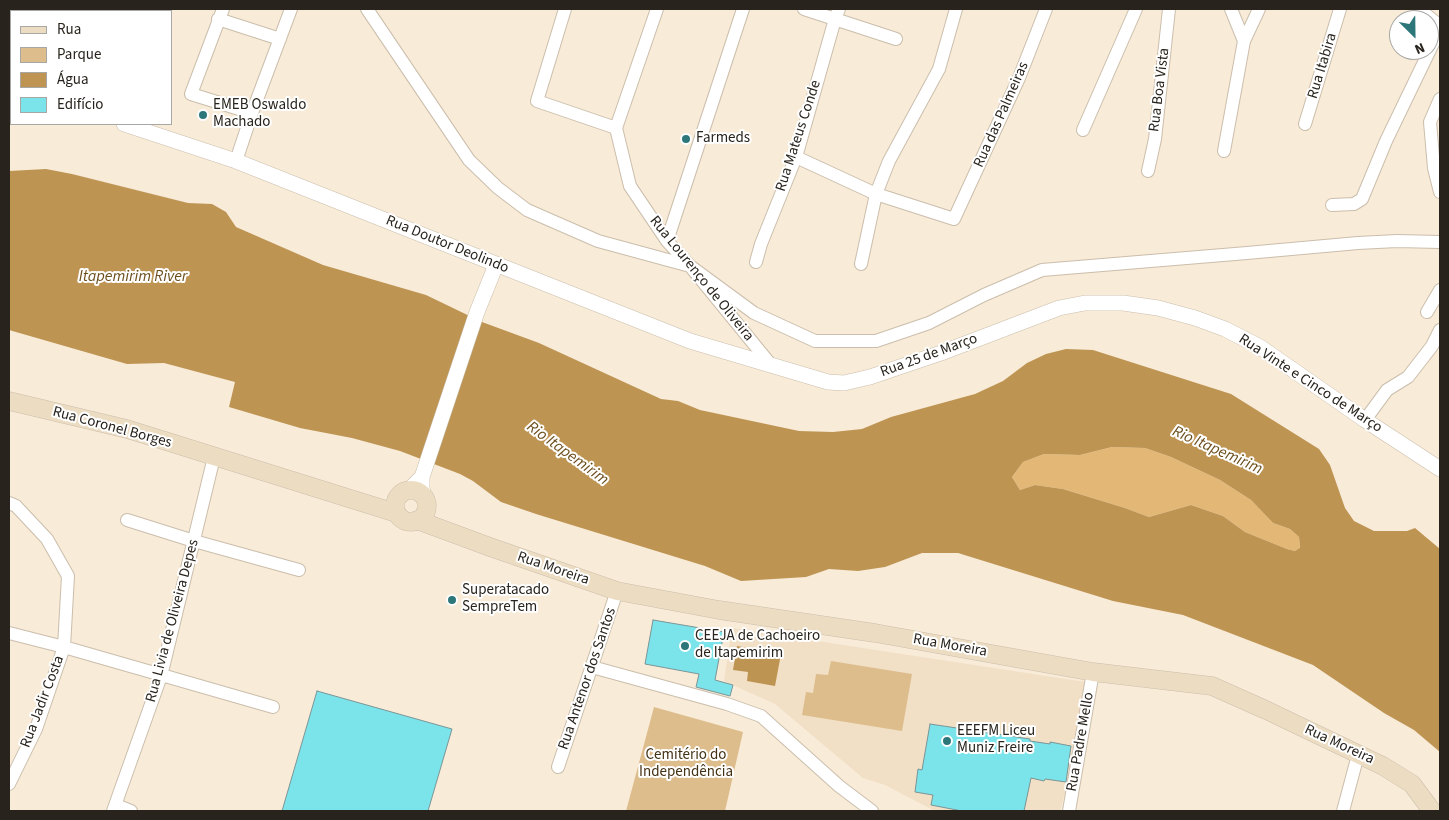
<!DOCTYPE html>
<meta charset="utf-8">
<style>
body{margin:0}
#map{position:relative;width:1449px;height:820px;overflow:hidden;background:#f8ebd8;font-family:"Source Sans 3",sans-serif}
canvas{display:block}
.frame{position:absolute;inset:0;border:10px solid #28231c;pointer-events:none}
.legend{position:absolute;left:10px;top:10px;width:162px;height:115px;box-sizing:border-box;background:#fff;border:1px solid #a9a7a4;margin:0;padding:6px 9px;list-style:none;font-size:15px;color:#28231c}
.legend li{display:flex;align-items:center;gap:10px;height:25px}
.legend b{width:25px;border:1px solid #a9a7a4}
.north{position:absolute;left:1389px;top:10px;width:50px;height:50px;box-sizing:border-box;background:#fff;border:1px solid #a9a7a4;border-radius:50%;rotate:157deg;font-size:14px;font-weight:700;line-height:20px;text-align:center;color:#28231c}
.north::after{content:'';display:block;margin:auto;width:18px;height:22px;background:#2d777b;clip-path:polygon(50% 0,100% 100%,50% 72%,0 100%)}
</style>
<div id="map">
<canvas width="1449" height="820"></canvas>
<div class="frame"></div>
<ul class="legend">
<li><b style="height:6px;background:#ecdcc2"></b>Rua</li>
<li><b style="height:14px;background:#debd8d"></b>Parque</li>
<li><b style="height:14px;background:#be9453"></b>Água</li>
<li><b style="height:14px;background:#7be3ea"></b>Edifício</li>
</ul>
<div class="north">N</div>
</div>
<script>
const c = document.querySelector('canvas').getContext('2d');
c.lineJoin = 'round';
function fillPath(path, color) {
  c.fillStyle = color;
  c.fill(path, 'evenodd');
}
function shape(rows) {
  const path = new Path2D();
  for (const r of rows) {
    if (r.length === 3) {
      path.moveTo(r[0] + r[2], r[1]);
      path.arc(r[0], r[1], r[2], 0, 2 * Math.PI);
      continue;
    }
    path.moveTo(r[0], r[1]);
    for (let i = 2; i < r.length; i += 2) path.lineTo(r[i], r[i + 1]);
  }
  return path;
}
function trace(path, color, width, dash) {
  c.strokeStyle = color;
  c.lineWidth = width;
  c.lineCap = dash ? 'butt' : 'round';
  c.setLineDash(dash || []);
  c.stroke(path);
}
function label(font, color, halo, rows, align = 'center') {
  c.font = font + ' "Source Sans 3",sans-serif';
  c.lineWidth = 4;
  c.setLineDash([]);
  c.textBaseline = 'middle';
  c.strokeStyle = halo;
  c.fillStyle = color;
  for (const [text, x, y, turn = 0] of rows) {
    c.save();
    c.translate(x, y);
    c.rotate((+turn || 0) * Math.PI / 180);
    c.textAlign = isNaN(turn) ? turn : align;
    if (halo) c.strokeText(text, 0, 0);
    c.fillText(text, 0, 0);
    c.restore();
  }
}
fillPath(shape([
 [732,628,1085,682,1067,785,1060,811,935,811,885,785,863,778,775,704,724,681]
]), '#f1dfc6');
fillPath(shape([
 [831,661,912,674,902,731,802,715,806,692,813,693,816,674,828,675],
 [654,707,743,732,725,811,626,811]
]), '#debd8d');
fillPath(shape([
 [1112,447,1145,448,1171,457,1220,480,1251,500,1273,523,1290,529,1299,537,1300,549,1295,551,1287,549,1245,532,1223,516,1191,505,1149,517,1125,508,1063,489,1035,485,1020,490,1012,477,1023,462,1044,454,1080,455]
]), '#e3b776');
fillPath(shape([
 [46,169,72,174,188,203,212,204,226,212,236,227,323,265,426,295,482,322,539,343,661,399,678,401,700,410,799,431,833,432,862,429,891,417,975,394,1003,381,1027,363,1046,354,1066,349,1093,350,1231,394,1319,449,1330,465,1345,508,1354,521,1374,531,1407,531,1415,528,1440,549,1440,752,1414,730,1384,713,1313,665,1183,615,1113,601,958,553,922,553,885,567,858,571,829,569,806,577,741,581,705,566,536,514,501,502,473,481,460,474,400,451,352,438,300,428,229,407,235,382,164,363,127,364,9,330,9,171],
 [1112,447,1145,448,1171,457,1220,480,1251,500,1273,523,1290,529,1299,537,1300,548,1295,551,1287,549,1245,532,1223,516,1191,505,1149,517,1125,508,1063,489,1035,485,1020,490,1012,477,1023,462,1044,454,1080,455],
 [737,646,781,654,775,686,747,681,748,672,733,670]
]), '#be9453');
const building = shape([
 [653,620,724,632,715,680,733,685,730,696,696,687,699,674,645,664,653,620],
 [317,691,452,729,428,811,282,811,317,691],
 [930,724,1030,739,1030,741,1050,744,1050,742,1071,746,1066,782,1045,779,1044,781,1031,778,1024,811,962,811,931,805,933,795,915,792,918,769,922,770,930,724]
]);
fillPath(building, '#7be3ea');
trace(building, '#7b9596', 1);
const minor = shape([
 [223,9,191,94,252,113],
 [367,9,469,160,498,188,527,210,598,241,690,266,754,313,815,341,876,341,929,323,984,295,1042,270,1247,253,1358,243,1397,241,1440,242],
 [565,9,537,101,616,128],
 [804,9,896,39],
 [1231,9,1244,41],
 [1419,9,1440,26],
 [25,11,26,9],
 [128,11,128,9],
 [218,19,280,39],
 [9,71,11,62],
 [1440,99,1430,122,1434,168,1440,192],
 [1305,124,1340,9],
 [616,128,630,186,667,241,690,266,771,365],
 [616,128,657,9],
 [1083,130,1136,9],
 [1224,151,1244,41,1259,9],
 [796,157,876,194,954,219,1019,78,1046,9],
 [236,161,252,113,291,9],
 [1148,171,1155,139,1169,9],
 [1332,205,1354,204,1362,199,1386,141,1440,29],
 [667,241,743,9],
 [756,262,761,244,796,157,835,19,839,9],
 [861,264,876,194,889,161,939,69,956,9],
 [1427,312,1440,290],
 [1365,420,1387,390,1408,377,1432,346,1440,330],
 [9,503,16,506,47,539,68,576,64,647,36,729,9,784],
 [127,520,194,541,299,570],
 [9,633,64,647,273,707],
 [592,667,727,704,761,716,839,786,872,811],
 [558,767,617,591],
 [116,805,131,811],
 [113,811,161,676,214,457],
 [1069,811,1093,672],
 [1343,811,1358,755]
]);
const tertiary = shape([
 [9,90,11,91],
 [124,124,236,161,690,341,828,382,844,383,870,377,941,353,1059,308,1085,303,1123,303,1158,308,1195,318,1225,329,1260,347,1365,420,1440,469],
 [409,490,422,477],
 [424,497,422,488,422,477,477,312,496,265]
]);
const secondary = shape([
 [9,401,127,429,396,513],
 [411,506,16],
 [417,520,490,547,617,591,719,610,875,633,1093,672,1212,686,1266,710,1383,766,1412,784,1432,811]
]);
trace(minor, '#cbbeac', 14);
trace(tertiary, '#cbbeac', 16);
trace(secondary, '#cbbeac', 19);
trace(minor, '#fff', 12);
trace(tertiary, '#fff', 15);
trace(secondary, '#ecdcc2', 18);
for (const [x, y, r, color] of [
 [203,115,5,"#2d777b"],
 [686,139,5,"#2d777b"],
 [452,600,5,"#2d777b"],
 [685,646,5,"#2d777b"],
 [947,741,5,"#2d777b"]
]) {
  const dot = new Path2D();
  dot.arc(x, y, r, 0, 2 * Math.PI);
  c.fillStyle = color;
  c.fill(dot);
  trace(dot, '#fff', 2);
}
label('15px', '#28231c', '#fff', [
 ["Rua Itabira",1323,66,-73],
 ["Rua Boa Vista",1160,90,-83],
 ["Rua das Palmeiras",1002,115,-66],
 ["Rua Mateus Conde",799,136,-72],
 ["Rua Doutor Deolindo",447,245,22],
 ["Rua Lourenço de Oliveira",701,279,51],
 ["Rua 25 de Março",929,356,-20],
 ["Rua Vinte e Cinco de Março",1310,384,33],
 ["Rua Coronel Borges",112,428,15],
 ["Rua Moreira",553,569,19],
 ["Rua Livia de Oliveira Depes",173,621,-75],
 ["Rua Moreira",950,646,10],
 ["Rua Antenor dos Santos",588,679,-71],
 ["Rua Jadir Costa",43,702,-69],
 ["Rua Padre Mello",1081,742,-80],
 ["Rua Moreira",1339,745,25]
]);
label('15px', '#28231c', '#fff', [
 ["EMEB Oswaldo",213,106],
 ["Machado",213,123],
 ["Farmeds",696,139],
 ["Superatacado",462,591],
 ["SempreTem",462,608],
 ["CEEJA de Cachoeiro",695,637],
 ["de Itapemirim",695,654],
 ["EEEFM Liceu",957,732],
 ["Muniz Freire",957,749]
], 'left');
label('15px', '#433114', '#fff', [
 ["Cemitério do",686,756],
 ["Independência",686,773]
]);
label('italic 16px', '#6d4f1e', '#fff', [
 ["Itapemirim River",133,277],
 ["Rio Itapemirim",1217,451,24],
 ["Rio Itapemirim",567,454,36]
]);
</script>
